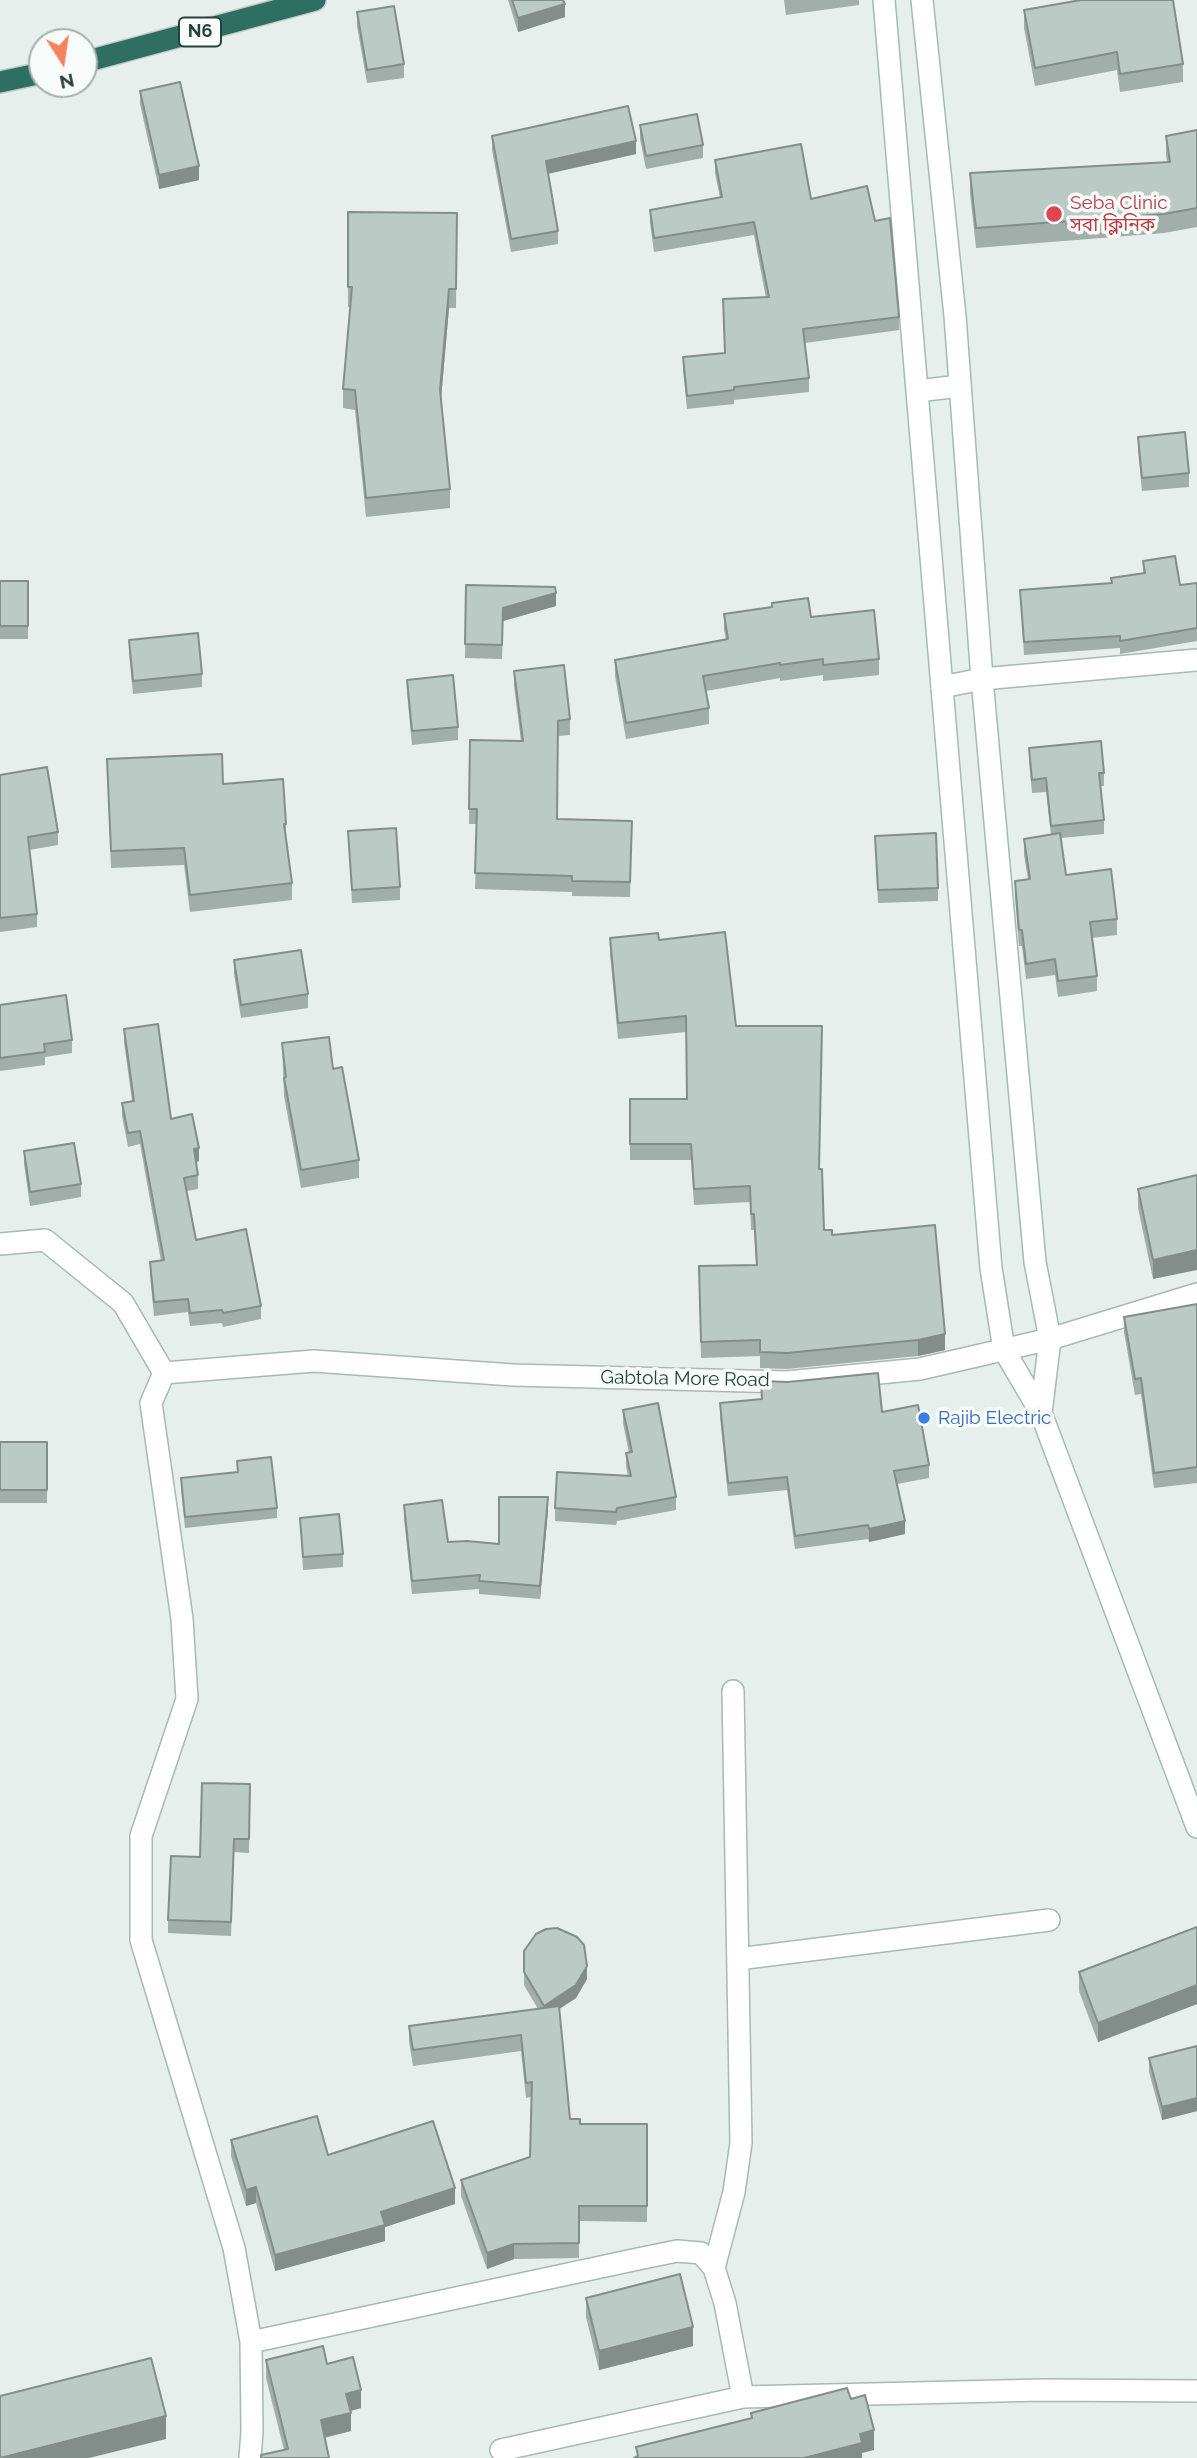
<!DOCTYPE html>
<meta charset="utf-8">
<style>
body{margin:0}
#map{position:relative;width:1197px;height:2458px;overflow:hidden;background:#e6efeb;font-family:Raleway,sans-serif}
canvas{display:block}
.north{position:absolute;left:28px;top:28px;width:70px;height:70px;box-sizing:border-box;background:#f7fbf9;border:2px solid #a3b1ad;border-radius:50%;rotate:168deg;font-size:19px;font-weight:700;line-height:28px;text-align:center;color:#24423a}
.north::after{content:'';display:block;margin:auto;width:24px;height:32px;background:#f4845f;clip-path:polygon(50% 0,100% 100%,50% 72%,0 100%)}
</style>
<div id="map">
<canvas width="1197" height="2458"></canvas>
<div class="north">N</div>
</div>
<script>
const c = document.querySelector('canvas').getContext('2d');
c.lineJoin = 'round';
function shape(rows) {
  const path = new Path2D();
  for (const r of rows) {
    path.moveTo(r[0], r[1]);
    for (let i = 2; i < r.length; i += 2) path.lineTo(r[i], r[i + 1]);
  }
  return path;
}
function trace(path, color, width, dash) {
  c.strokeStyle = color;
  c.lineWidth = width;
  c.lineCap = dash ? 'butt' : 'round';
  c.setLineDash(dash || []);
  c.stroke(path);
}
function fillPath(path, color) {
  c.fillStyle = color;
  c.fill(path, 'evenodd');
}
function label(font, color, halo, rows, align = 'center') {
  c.font = font + ' Raleway,"Noto Sans Bengali",sans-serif';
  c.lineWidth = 7;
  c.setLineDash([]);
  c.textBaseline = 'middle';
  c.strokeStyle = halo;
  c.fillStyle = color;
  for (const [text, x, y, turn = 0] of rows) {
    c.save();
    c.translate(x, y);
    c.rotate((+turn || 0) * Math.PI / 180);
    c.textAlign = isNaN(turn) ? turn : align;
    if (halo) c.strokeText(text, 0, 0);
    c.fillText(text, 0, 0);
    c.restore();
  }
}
const street = shape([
 [942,687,982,679,1197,660],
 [0,1244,45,1240,123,1303,164,1373],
 [164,1373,151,1403,182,1619,187,1699,141,1836,141,1940,234,2248,251,2342,252,2431,250,2458],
 [164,1373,314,1361,513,1375,787,1382,920,1369,1050,1339,1197,1294],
 [738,1959,1049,1920],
 [714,2268,734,2192,741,2143,733,1691],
 [251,2342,638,2259,677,2251,701,2253,714,2268,725,2303,743,2397],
 [501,2450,743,2397,1042,2390,1197,2391]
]);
const secondary = shape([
 [884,0,991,1268,1004,1350,1041,1413,1197,1827],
 [922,0,955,316,982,679,1035,1262,1050,1339,1041,1413],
 [917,391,960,386]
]);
const highway = shape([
 [84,62,315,0],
 [0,82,42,73]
]);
trace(street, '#a8b8b2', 24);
trace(secondary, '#a4bbb3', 24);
trace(highway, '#c2cac8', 24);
trace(street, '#fff', 21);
trace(secondary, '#fff', 21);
trace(highway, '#2f6f62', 21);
fillPath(shape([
 [508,0,563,0,565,17,518,32],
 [784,0,859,0,859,5,786,15],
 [1024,10,1183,64,1183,82,1120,92,1117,70,1035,86,1024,28],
 [357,12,404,64,404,78,367,83,357,26],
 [140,91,199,180,159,189,140,104],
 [640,125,703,145,703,158,646,169,640,139],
 [1197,130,1197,227,1164,233,976,248,970,193,970,173,1167,162,1166,155,1166,136],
 [492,136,636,154,548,174,558,231,558,244,511,252,492,150],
 [715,160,811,199,875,221,899,317,899,330,805,343,809,378,809,392,734,400,734,404,687,409,683,370,683,357,725,353,766,298,754,235,654,252,650,223,650,210,720,198,715,173],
 [348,212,457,213,456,308,449,308,441,399,450,489,450,508,366,517,355,410,343,408,343,389,350,307,348,307],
 [1138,437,1189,473,1189,487,1142,491,1138,450],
 [1143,561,1180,585,1197,586,1197,641,1120,654,1120,648,1024,655,1020,590,1111,583,1111,578,1143,573],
 [0,581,28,581,28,639,0,639],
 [466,585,556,606,503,621,502,659,465,658],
 [724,614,811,617,879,659,879,675,823,681,823,675,780,681,780,678,706,691,709,708,709,724,626,739,615,676,615,660,726,640,724,630],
 [129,640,202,674,202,687,133,694,129,653],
 [514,671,570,719,570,735,558,736,557,819,632,821,630,897,572,896,572,892,475,889,477,824,469,824,470,740,521,741,514,686],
 [407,680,458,727,458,740,412,745,407,693],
 [1029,748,1104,773,1104,786,1101,786,1104,820,1104,834,1061,838,1066,875,1117,919,1117,935,1092,938,1097,976,1097,991,1058,997,1055,975,1026,979,1022,946,1019,946,1015,897,1015,881,1028,879,1024,855,1024,839,1051,835,1046,792,1032,793,1029,761],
 [107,759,223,784,286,824,286,840,292,883,292,900,190,912,184,865,111,868],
 [0,775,58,832,58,845,29,850,37,914,37,927,0,932],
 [348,831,400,887,400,900,352,903],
 [875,836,938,888,938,901,878,903],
 [610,938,659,940,736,1026,819,1169,824,1230,832,1235,945,1350,918,1356,787,1369,760,1368,760,1356,701,1358,699,1266,756,1265,754,1230,751,1230,750,1202,694,1205,691,1160,630,1160,630,1099,687,1099,686,1032,618,1039,610,954],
 [234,960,308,994,308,1008,241,1018,234,974],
 [0,1005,72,1040,72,1053,45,1057,45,1065,0,1071],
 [124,1029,171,1119,199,1161,196,1162,198,1175,198,1189,187,1191,196,1240,261,1306,261,1319,223,1327,222,1323,190,1326,188,1312,154,1316,150,1275,150,1262,161,1261,140,1144,128,1147,122,1116,122,1103,132,1101,124,1042],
 [282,1043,333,1069,359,1160,359,1178,301,1188,284,1096],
 [24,1151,81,1184,81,1197,30,1206,24,1164],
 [1197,1175,1153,1279,1138,1208,1138,1189],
 [1197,1304,1197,1483,1154,1488,1141,1394,1135,1395,1124,1332,1124,1317],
 [761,1381,882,1412,929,1465,929,1478,897,1484,905,1534,869,1542,868,1539,795,1549,787,1490,728,1496,720,1417,720,1403,762,1399],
 [623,1410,676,1497,676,1510,617,1521,616,1525,555,1521,555,1508,628,1476,626,1466,626,1453,629,1453,623,1423],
 [0,1442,47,1442,47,1503,0,1503],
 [237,1461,277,1508,277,1518,185,1528,181,1489,181,1478,237,1472],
 [404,1505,448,1542,499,1544,548,1510,540,1599,479,1594,479,1589,412,1594,404,1519],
 [300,1518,343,1554,343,1567,303,1570],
 [250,1784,249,1853,234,1852,231,1936,168,1933,168,1920,200,1857],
 [1197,1927,1197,2004,1098,2042,1079,1991,1079,1972],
 [524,1951,587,1979,576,1998,559,2009,570,2119,580,2124,647,2124,647,2222,579,2221,579,2258,514,2259,487,2269,461,2196,461,2180,530,2157,531,2097,526,2098,521,2051,413,2066,409,2041,409,2026,538,2009,524,1985],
 [1197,2046,1197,2111,1162,2120,1149,2072,1149,2058],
 [231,2140,328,2155,455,2204,385,2227,385,2241,275,2271,256,2203,246,2206,231,2156],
 [586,2298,693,2346,599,2370,586,2317],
 [266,2360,327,2364,361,2408,350,2411,351,2431,325,2438,329,2458,261,2458,261,2455,284,2450,266,2378]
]), '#a1aea9');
fillPath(shape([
 [565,4,565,17,518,32,518,18],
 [636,141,636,154,546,174,546,161],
 [199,166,199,180,159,189,159,175],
 [449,289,449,308,440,410,440,390],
 [556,593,556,606,503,621,502,659,503,608],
 [199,1148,199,1161,194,1163,194,1149],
 [1197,1250,1197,1270,1153,1279,1153,1260],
 [945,1334,945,1350,918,1356,918,1340],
 [548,1497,548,1510,540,1599,540,1586],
 [905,1521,905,1534,869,1542,869,1529],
 [587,1966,587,1979,576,1998,544,2019,544,2006],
 [1197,1985,1197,2004,1098,2042,1098,2023],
 [1197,2098,1197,2111,1162,2120,1162,2107],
 [256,2187,256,2203,246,2206,246,2190],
 [455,2188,455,2204,385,2227,385,2241,275,2271,275,2255,381,2212],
 [514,2244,514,2259,487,2269,487,2253],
 [693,2327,693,2346,599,2370,599,2351],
 [361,2390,361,2408,346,2412,346,2394],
 [351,2413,351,2431,321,2438,321,2420],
 [166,2416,166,2439,89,2458,0,2458],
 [874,2430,874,2450,862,2453,862,2458,804,2458,860,2434]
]), '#838d89');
const building = shape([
 [512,0,563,0,565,4,518,18,512,0],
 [1081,0,1173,0,1183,64,1120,74,1117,52,1035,68,1024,10,1081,0],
 [394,6,404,64,367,70,357,12,394,6],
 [180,82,199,166,159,175,140,91,180,82],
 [628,106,636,141,546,161,558,231,511,239,492,136,628,106],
 [697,114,703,145,646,156,640,125,697,114],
 [1197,130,1197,208,1164,214,976,228,970,173,1170,162,1166,136,1197,130],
 [801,144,811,199,867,186,875,221,890,218,899,317,803,329,809,378,734,387,734,390,687,396,683,357,725,353,723,299,769,297,754,222,654,238,650,210,722,197,715,160,801,144],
 [348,212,457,213,456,289,449,289,440,390,450,489,366,498,355,390,343,389,352,287,348,287,348,212],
 [1185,432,1189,473,1142,478,1138,437,1185,432],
 [1175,556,1180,585,1197,583,1197,628,1120,641,1120,636,1024,642,1020,590,1112,583,1111,578,1145,573,1143,561,1175,556],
 [0,581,28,581,28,626,0,626,0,581],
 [466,585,555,587,556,593,503,608,502,645,465,644,466,585],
 [808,598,811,617,874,610,879,659,823,665,823,659,780,665,780,663,703,676,709,708,626,723,615,660,728,639,724,614,772,607,772,603,808,598],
 [198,633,202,674,133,681,129,640,198,633],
 [564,665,570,719,558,721,557,819,632,821,630,882,572,881,572,876,475,873,477,809,469,809,470,740,523,741,514,671,564,665],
 [453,675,458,727,412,731,407,680,453,675],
 [1101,741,1104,773,1099,773,1104,820,1051,826,1046,778,1032,780,1029,748,1101,741],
 [222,754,223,784,283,779,286,824,284,824,292,883,190,895,184,848,111,851,107,759,222,754],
 [47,767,58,832,28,837,37,914,0,918,0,775,47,767],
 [396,828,400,887,352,890,348,831,396,828],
 [936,833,938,888,878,890,875,836,936,833],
 [1060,833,1066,875,1111,869,1117,919,1090,922,1097,976,1058,981,1055,959,1026,964,1022,930,1019,930,1015,881,1030,879,1024,839,1060,833],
 [725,932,736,1026,822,1026,819,1169,822,1169,824,1230,832,1230,832,1235,935,1225,945,1334,918,1340,787,1353,760,1352,760,1340,701,1342,699,1266,757,1265,754,1214,751,1214,750,1186,694,1189,691,1144,630,1144,630,1099,687,1099,686,1016,618,1023,610,938,658,933,659,940,725,932],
 [301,950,308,994,241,1005,234,960,301,950],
 [66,995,72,1040,44,1044,45,1052,0,1058,0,1005,66,995],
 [158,1024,171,1119,192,1114,199,1148,194,1149,198,1175,184,1178,196,1240,246,1229,261,1306,223,1313,222,1310,190,1313,188,1299,154,1302,150,1262,164,1260,140,1131,128,1133,122,1103,134,1101,124,1029,158,1024],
 [329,1037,333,1069,342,1067,359,1160,301,1170,284,1078,286,1077,282,1043,329,1037],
 [74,1143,81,1184,30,1192,24,1151,74,1143],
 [1197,1175,1197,1250,1153,1260,1138,1189,1197,1175],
 [1197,1304,1197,1467,1154,1473,1141,1378,1135,1379,1124,1317,1197,1304],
 [878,1373,882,1412,918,1405,929,1465,894,1471,905,1521,869,1529,868,1525,795,1536,787,1477,728,1483,720,1403,762,1399,761,1381,788,1382,878,1373],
 [658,1403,676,1497,617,1508,616,1512,555,1508,557,1472,631,1476,626,1453,632,1452,623,1410,658,1403],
 [0,1442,47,1442,47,1490,0,1490,0,1442],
 [271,1457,277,1508,185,1517,181,1478,238,1472,237,1461,271,1457],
 [499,1497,548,1497,540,1586,479,1581,480,1575,412,1581,404,1505,442,1500,448,1542,467,1541,499,1544,499,1497],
 [339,1514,343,1554,303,1557,300,1518,339,1514],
 [202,1783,250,1784,249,1839,234,1839,231,1922,168,1920,171,1856,200,1857,202,1783],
 [1197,1927,1197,1985,1098,2023,1079,1972,1197,1927],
 [557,1928,577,1937,584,1945,587,1966,576,1985,544,2006,524,1972,524,1951,536,1934,546,1929,557,1928],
 [559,2006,570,2119,580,2119,580,2124,647,2124,647,2206,579,2206,579,2243,514,2244,487,2253,461,2180,530,2157,532,2082,526,2083,521,2035,413,2050,409,2026,559,2006],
 [1197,2046,1197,2098,1162,2107,1149,2058,1197,2046],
 [317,2116,328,2155,433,2121,455,2188,381,2212,385,2225,275,2255,256,2187,246,2190,231,2140,317,2116],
 [680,2274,693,2327,599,2351,586,2298,680,2274],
 [323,2346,327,2364,353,2357,361,2390,346,2394,351,2413,321,2420,329,2458,261,2458,261,2455,288,2449,266,2360,323,2346],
 [151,2358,166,2416,0,2458,0,2396,151,2358],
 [847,2388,851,2399,865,2395,874,2430,860,2434,862,2443,804,2458,634,2458,638,2456,636,2447,752,2418,751,2413,847,2388]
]);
fillPath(building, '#bbcac4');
trace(building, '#838d89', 2);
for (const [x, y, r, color] of [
 [1054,214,9,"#e0444e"],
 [924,1418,7,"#3f7fe0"]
]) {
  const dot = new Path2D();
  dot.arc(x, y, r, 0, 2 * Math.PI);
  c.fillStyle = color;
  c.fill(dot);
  trace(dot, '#f7fbf9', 2.5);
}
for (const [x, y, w] of [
 [200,32,42]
]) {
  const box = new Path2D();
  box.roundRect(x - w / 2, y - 14.5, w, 29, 5);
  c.fillStyle = '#f7fbf9';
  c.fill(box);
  trace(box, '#24423a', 2);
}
label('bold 18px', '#24423a', null, [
 ["N6",200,32]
]);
label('19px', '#be3a42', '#f7fbf9', [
 ["Seba Clinic",1070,203],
 ["সবা ক্লিনিক",1070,225]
], 'left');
label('19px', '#24423a', '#f7fbf9', [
 ["Gabtola More Road",685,1379,1]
]);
label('19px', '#366cbe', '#f7fbf9', [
 ["Rajib Electric",938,1418]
], 'left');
</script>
